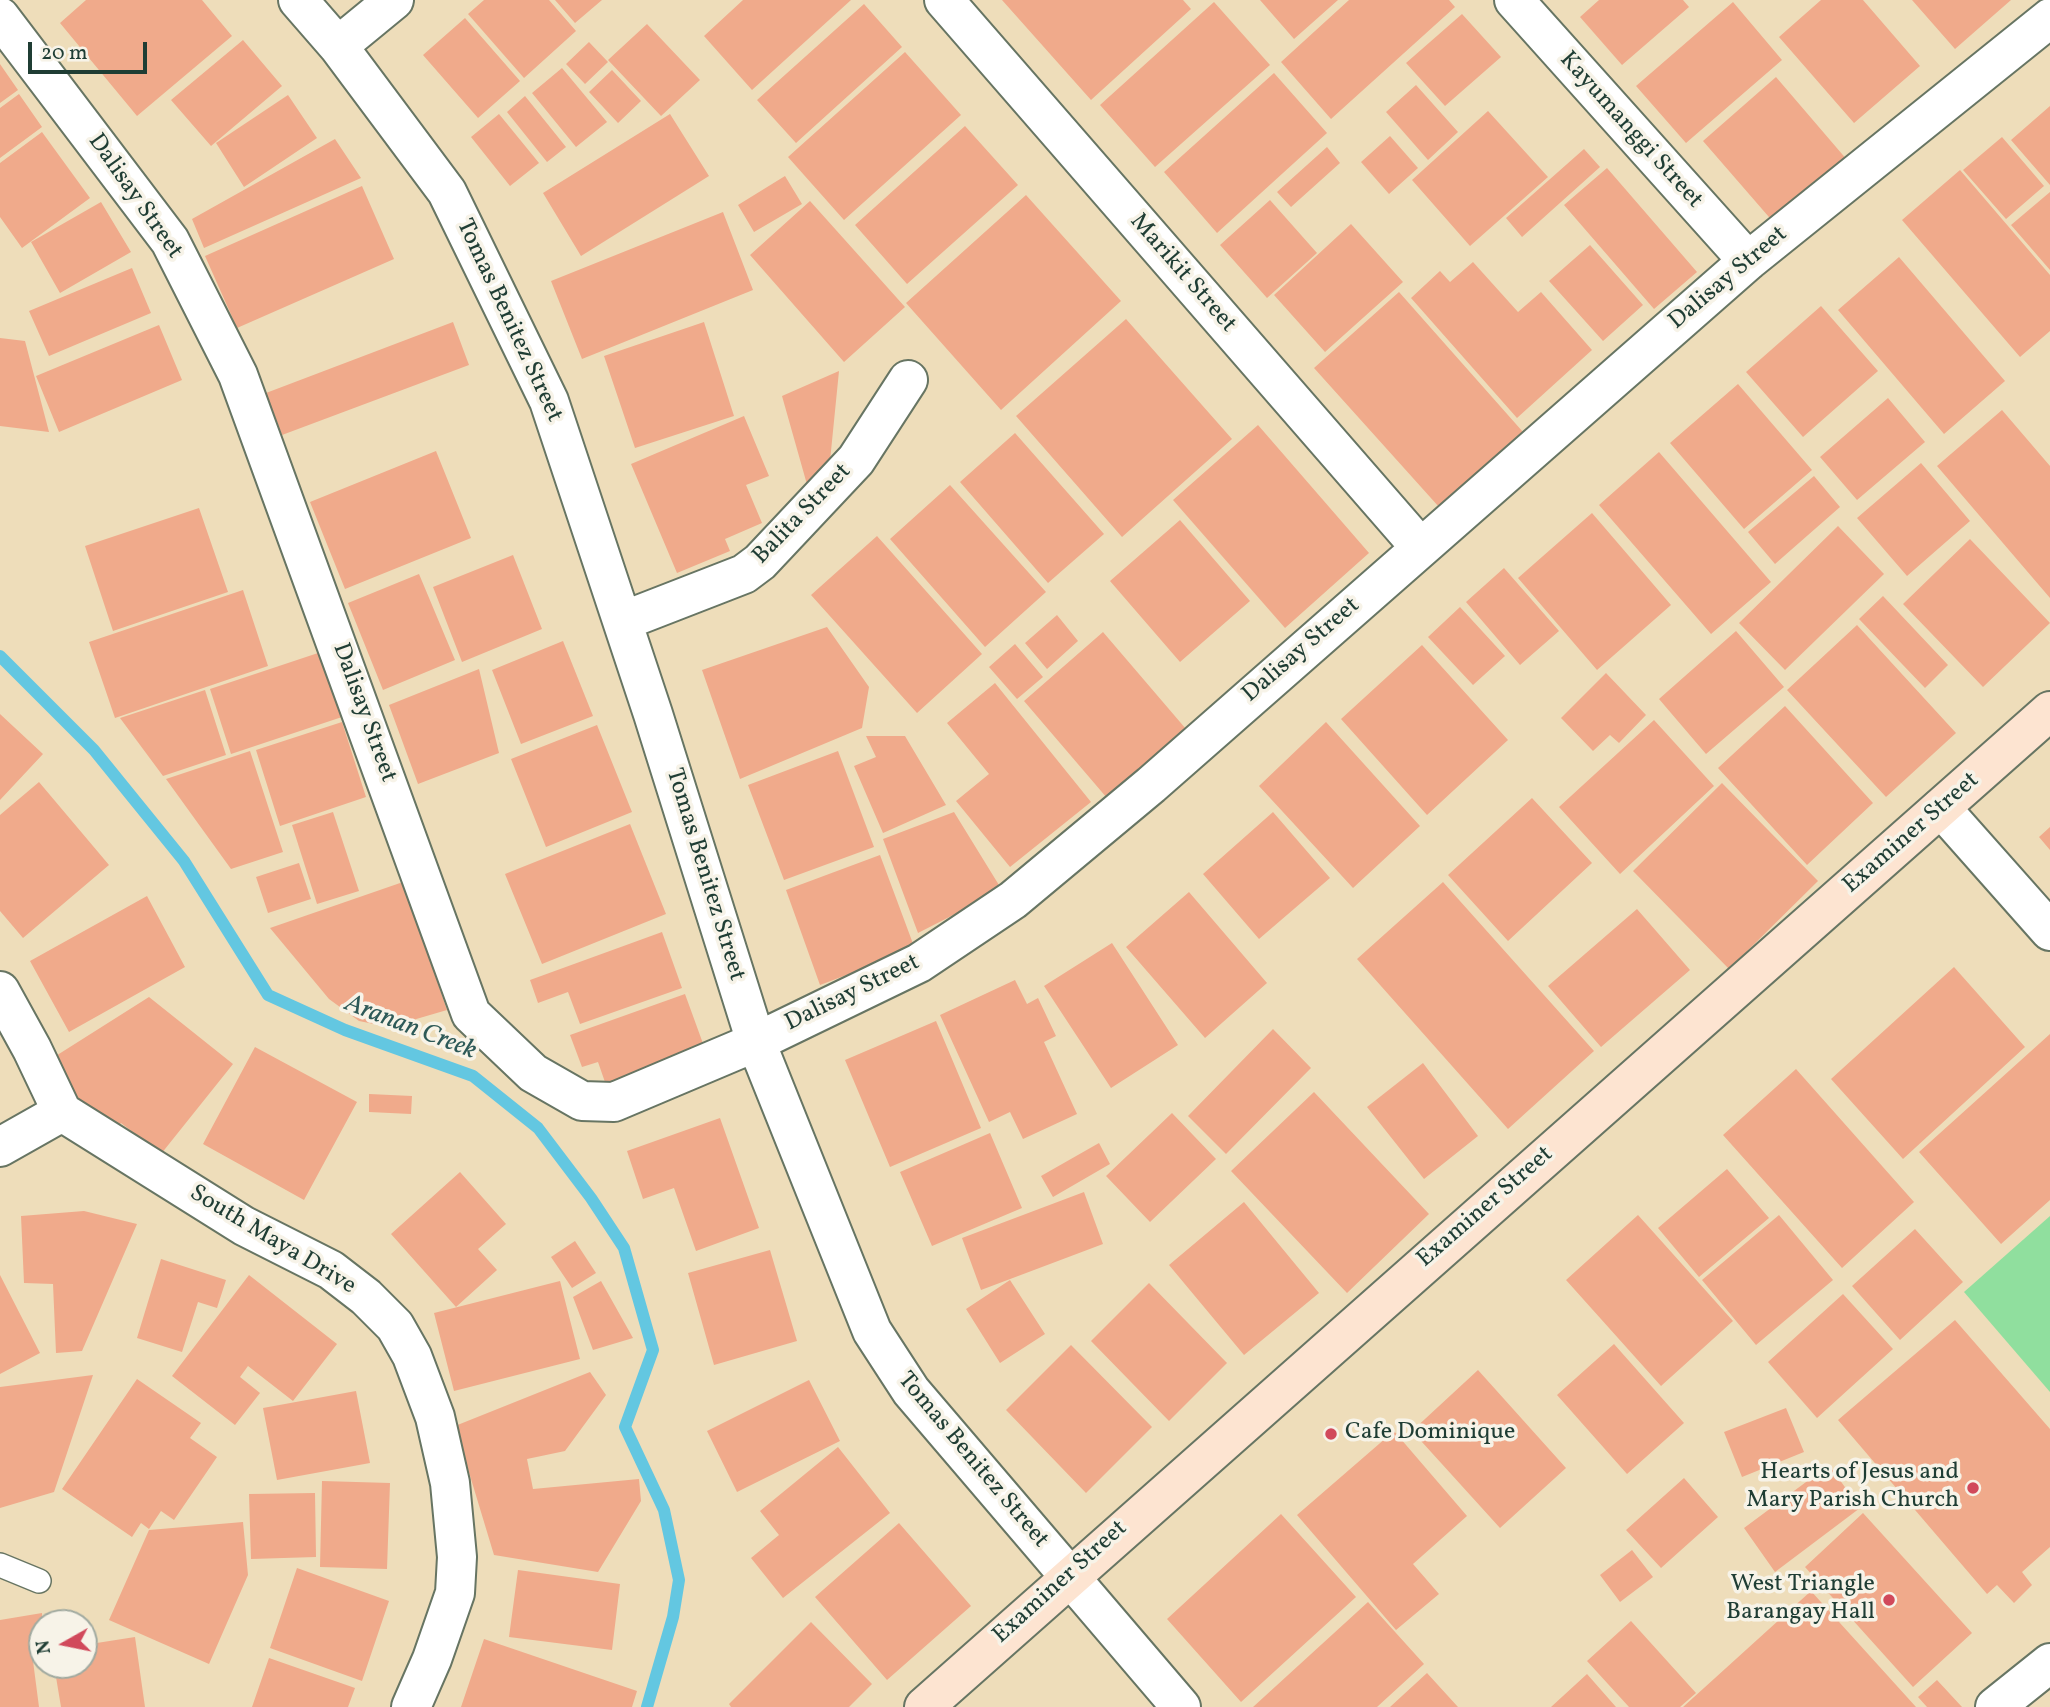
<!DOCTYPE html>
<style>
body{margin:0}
#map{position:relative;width:2050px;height:1707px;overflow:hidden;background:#eeddba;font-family:Vollkorn,serif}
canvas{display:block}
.north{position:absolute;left:28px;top:1609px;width:70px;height:70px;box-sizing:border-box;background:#f7f3e8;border:2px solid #a1aaa0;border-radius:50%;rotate:261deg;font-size:19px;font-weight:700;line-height:28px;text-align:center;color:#1f3d34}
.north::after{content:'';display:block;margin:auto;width:24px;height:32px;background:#d1495b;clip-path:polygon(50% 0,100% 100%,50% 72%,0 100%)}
.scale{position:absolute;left:28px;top:42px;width:119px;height:32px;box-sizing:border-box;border:4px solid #1f3d34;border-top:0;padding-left:9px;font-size:21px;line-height:24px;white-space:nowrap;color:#1f3d34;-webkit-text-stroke:5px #f7f3e8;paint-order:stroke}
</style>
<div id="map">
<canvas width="2050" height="1707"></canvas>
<div class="north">N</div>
<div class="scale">20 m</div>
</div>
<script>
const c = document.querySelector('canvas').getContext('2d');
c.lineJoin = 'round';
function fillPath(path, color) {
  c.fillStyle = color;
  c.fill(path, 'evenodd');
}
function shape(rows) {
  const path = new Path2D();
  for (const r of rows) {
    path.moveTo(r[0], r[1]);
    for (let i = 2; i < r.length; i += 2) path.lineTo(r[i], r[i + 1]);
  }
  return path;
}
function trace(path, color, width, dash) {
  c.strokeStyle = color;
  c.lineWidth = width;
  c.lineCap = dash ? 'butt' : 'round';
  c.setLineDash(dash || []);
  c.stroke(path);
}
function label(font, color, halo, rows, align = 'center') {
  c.font = font + ' Vollkorn,serif';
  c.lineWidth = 7;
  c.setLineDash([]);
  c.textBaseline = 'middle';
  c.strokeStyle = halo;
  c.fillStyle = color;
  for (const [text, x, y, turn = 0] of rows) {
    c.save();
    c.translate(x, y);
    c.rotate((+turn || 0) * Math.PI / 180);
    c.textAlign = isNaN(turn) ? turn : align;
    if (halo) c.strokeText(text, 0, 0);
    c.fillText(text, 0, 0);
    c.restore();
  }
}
fillPath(shape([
 [2050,1216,2050,1392,1964,1292]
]), '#90df9e');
trace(shape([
 [0,656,94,750,184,861,268,995,345,1030,473,1076,538,1128,591,1198,624,1248,653,1350,625,1427,664,1510,679,1580,673,1617,647,1707]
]), '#63c7e1', 12);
fillPath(shape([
 [86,0,202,0,232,36,137,116,60,23],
 [484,0,549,0,576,31,524,78,468,14],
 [555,0,602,0,575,23],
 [743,0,851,0,752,90,704,36],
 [1002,0,1183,0,1191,9,1091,100],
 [1260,0,1338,0,1294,39],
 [1349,0,1449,0,1455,7,1331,119,1281,62],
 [1599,0,1683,0,1689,7,1622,65,1580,17],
 [1821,0,1863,0,1920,66,1854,123,1779,37],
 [1912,0,2011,0,1955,49],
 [1214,2,1270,65,1155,167,1100,105],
 [1733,2,1782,60,1686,143,1636,86],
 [864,4,902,47,796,143,757,100],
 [1462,14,1501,57,1445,106,1406,63],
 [465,18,520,81,478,118,423,55],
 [647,24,700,80,661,116,608,60],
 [243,40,282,86,211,146,171,100],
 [589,42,608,62,585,84,566,64],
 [905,52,961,115,844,220,788,157],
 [0,64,18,90,0,103],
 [562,68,607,122,576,147,532,93],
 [612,70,641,101,618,123,589,92],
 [1274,73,1327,133,1217,233,1164,172],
 [1776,77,1848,161,1775,224,1703,141],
 [1416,85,1458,132,1428,160,1386,112],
 [19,94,42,127,0,158,0,108],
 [288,95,317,138,244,187,216,143],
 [525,96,566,147,547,162,507,112],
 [2050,106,2050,185,2011,140],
 [1488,111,1548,177,1470,246,1412,180],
 [499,114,539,163,510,186,471,137],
 [670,114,709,176,581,256,543,193],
 [965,126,1018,185,907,284,855,225],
 [42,132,90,198,22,248,0,217,0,163],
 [1390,136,1418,168,1389,194,1361,162],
 [2002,137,2044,186,2006,219,1963,170],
 [335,139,361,178,204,248,192,219],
 [1327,147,1340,163,1291,207,1277,192],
 [1584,149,1600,167,1522,237,1506,218],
 [1607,168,1697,272,1654,309,1564,205],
 [1960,170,2050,275,2050,331,2020,357,1902,220],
 [785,176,802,204,754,232,738,205],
 [362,186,394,259,237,328,205,256],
 [2050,192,2050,270,2011,225],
 [1026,195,1121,301,1001,410,906,303],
 [1270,200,1317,253,1267,298,1220,245],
 [810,201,905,307,844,362,750,255],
 [101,202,131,252,60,293,31,242],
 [723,212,753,290,582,359,551,281],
 [1351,224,1403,282,1325,352,1274,295],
 [1590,245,1643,305,1603,341,1549,281],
 [1899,257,2005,381,1944,434,1838,310],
 [1473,262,1518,312,1541,292,1592,350,1517,418,1411,298,1440,271,1450,282],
 [132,268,151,313,49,356,29,311],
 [1399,292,1523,432,1439,507,1314,368],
 [1821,306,1878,371,1803,437,1746,372],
 [1126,319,1232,439,1122,537,1016,416],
 [453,322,469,365,282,435,266,393],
 [704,322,734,416,635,448,604,356],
 [159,325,182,380,59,432,36,376],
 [0,338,25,341,49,432,0,426],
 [839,371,829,471,808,488,782,396],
 [1738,384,1812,470,1744,529,1670,443],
 [1888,398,1925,442,1857,500,1820,457],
 [2002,410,2050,466,2050,598,1937,466],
 [744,416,769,476,746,485,762,523,725,539,730,551,677,573,631,464],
 [1258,425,1369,553,1285,628,1173,500],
 [1015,433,1104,534,1048,583,960,482],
 [436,451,471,538,345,589,310,502],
 [1659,452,1771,582,1711,634,1599,505],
 [1921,463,1970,521,1907,576,1857,518],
 [1814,476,1840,507,1775,564,1748,532],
 [950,485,1046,592,985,647,890,539],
 [199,508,228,592,113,631,85,546],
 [1592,513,1671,605,1597,670,1518,578],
 [1180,520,1250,601,1180,662,1110,581],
 [1838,526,1884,574,1785,670,1739,623],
 [877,536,982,654,917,713,811,595],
 [1970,539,2050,623,1983,687,1903,604],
 [513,555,542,629,462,662,433,587],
 [1504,568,1559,631,1520,665,1466,602],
 [419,574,455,660,383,690,348,603],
 [243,590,268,666,115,718,89,642],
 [1883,596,1948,665,1925,688,1859,619],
 [1460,607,1505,656,1473,685,1428,637],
 [1057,615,1078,641,1047,669,1025,643],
 [1857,625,1956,733,1886,797,1787,690],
 [827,627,869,687,862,728,740,779,702,670],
 [1736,631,1784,687,1706,754,1659,699],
 [1103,632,1186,729,1107,798,1024,701],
 [563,641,593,716,521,744,492,670],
 [1015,644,1043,677,1017,699,989,667],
 [1422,645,1508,740,1427,815,1341,719],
 [330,649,351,714,231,754,210,689],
 [479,669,499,753,418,784,389,705],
 [1606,673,1646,715,1619,743,1610,735,1593,751,1561,718],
 [995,683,1091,802,1010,867,956,801,989,774,947,723],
 [205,690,226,755,163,776,120,718],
 [1785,706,1873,803,1807,865,1718,768],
 [0,714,43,754,0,800],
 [1654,720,1714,786,1620,874,1559,807],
 [342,722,366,797,280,826,256,750],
 [1326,722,1420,826,1353,888,1259,786],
 [597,725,632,812,546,847,511,759],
 [866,736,905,736,946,805,883,833,854,766,876,757],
 [250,751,283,852,231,869,166,779],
 [838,751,874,847,784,880,748,785],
 [39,782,109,865,23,938,0,911,0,815],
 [1722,783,1818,881,1729,969,1633,871],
 [1532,798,1592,863,1508,941,1448,875],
 [333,812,359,891,317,904,292,825],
 [954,812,1002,890,918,933,883,839],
 [1273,812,1330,878,1259,939,1203,874],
 [630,824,666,914,542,964,505,874],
 [2050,827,2050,850,2039,837],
 [880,855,915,949,820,985,786,890],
 [299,863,311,899,268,913,256,877],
 [403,882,447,1010,389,1027,359,1021,329,999,270,928],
 [1443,882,1594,1051,1508,1129,1357,959],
 [1189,892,1267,983,1205,1038,1126,947],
 [147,896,185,967,69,1032,30,961],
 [1637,909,1690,970,1601,1047,1548,986],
 [662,932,682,988,580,1024,568,992,538,1003,530,980],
 [1112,943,1178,1045,1111,1088,1044,986],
 [1954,967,2025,1047,1903,1159,1831,1079],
 [1015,980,1027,1004,1038,998,1056,1036,1044,1042,1077,1114,1023,1139,1010,1112,989,1122,940,1015],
 [685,994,705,1049,606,1085,598,1062,582,1067,570,1035],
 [149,997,233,1064,161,1154,121,1123,115,1130,72,1096,51,1059],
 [936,1021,981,1128,890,1167,845,1060],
 [1273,1029,1311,1068,1226,1154,1188,1116],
 [2050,1034,2050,1200,2001,1244,1919,1152],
 [255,1047,357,1102,304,1200,203,1144],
 [1423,1063,1478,1136,1424,1179,1367,1107],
 [1796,1069,1914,1202,1842,1268,1723,1135],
 [1314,1092,1429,1214,1347,1293,1231,1171],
 [369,1094,412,1096,411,1114,369,1112],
 [1172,1113,1216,1159,1150,1222,1106,1176],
 [720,1118,759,1228,696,1251,674,1188,643,1199,627,1151],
 [990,1133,1022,1208,932,1246,900,1172],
 [1099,1143,1110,1164,1053,1197,1041,1176],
 [1727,1169,1769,1218,1699,1277,1658,1228],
 [460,1172,506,1224,478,1249,497,1270,456,1307,391,1234],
 [1084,1192,1103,1244,981,1290,962,1238],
 [1244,1202,1319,1293,1244,1355,1169,1265],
 [84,1211,137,1224,82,1351,56,1353,53,1284,24,1283,21,1216],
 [1638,1215,1733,1321,1661,1386,1566,1280],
 [1779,1215,1833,1280,1756,1345,1702,1280],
 [1915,1229,1963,1282,1900,1340,1852,1286],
 [575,1241,596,1273,572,1288,551,1257],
 [770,1250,797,1341,714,1365,688,1273],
 [161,1259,226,1280,217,1308,198,1302,182,1352,137,1338],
 [0,1275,40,1353,0,1374],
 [249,1275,337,1344,293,1401,248,1366,240,1377,260,1393,235,1425,172,1376],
 [1010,1280,1045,1334,1000,1363,966,1309],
 [560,1281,580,1359,454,1391,434,1313],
 [601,1281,633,1338,593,1350,573,1297],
 [1149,1283,1227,1363,1169,1421,1091,1341],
 [1843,1294,1893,1349,1817,1418,1768,1362],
 [1955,1320,2050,1429,2050,1547,2022,1572,2032,1585,2014,1603,1997,1585,1987,1594,1838,1420],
 [1614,1344,1684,1423,1627,1474,1557,1395],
 [1071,1345,1152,1427,1086,1493,1006,1410],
 [1478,1370,1566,1468,1500,1528,1412,1431],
 [590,1372,606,1395,565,1451,527,1459,533,1489,639,1479,641,1501,598,1572,494,1555,455,1426],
 [93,1375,54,1492,0,1508,0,1387],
 [137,1379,201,1423,190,1438,217,1457,174,1520,161,1511,149,1529,141,1523,132,1537,62,1489],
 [809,1380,840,1441,737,1492,707,1431],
 [356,1391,370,1463,277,1480,263,1408],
 [1786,1408,1804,1452,1742,1477,1724,1432],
 [1394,1431,1467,1516,1413,1564,1439,1594,1396,1630,1297,1515],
 [838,1447,890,1513,783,1598,751,1558,779,1535,760,1511],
 [1829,1465,1860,1508,1775,1572,1744,1528],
 [1684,1478,1718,1517,1661,1568,1626,1530],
 [322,1481,390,1483,387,1569,320,1567],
 [315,1493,316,1557,251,1559,249,1494],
 [1863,1513,1972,1633,1913,1687,1805,1567],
 [1281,1514,1356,1597,1241,1702,1167,1619],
 [243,1522,248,1575,209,1664,109,1620,149,1530],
 [899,1523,971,1606,887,1680,815,1597],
 [1632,1550,1653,1577,1620,1602,1600,1575],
 [297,1568,389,1601,362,1681,270,1648],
 [518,1570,620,1584,612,1650,509,1637],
 [1811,1591,1916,1707,1683,1707],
 [1368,1602,1424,1664,1377,1707,1253,1707],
 [42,1613,42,1659,33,1661,39,1707,0,1707,0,1620],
 [1631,1621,1696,1693,1680,1707,1629,1707,1587,1661],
 [811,1622,872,1684,849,1707,731,1707,729,1704],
 [135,1637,145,1707,61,1707,54,1665,84,1665,84,1645],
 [484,1639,637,1691,632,1707,461,1707],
 [269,1658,355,1688,348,1707,252,1707],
 [1427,1673,1458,1707,1390,1707],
 [1587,1674,1616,1707,1551,1707],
 [1937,1680,1962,1707,1927,1707,1918,1697]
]), '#f0aa8b');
const lane = shape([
 [0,1565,39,1581]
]);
const street = shape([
 [298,0,338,46,447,192,549,401,653,714,756,1042,872,1331,911,1391,1181,1707],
 [944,0,1420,547],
 [1514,0,1748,261],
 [0,17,170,241,238,375,471,1014,533,1073,582,1101,614,1102,756,1042,919,963,1013,900,1151,785,1748,261,2050,18],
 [338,46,394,0],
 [623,621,744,574,760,562,856,460,908,380],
 [1941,808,2050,931],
 [0,991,32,1049,62,1112,244,1226,331,1270,366,1297,395,1326,412,1356,435,1417,450,1483,457,1557,455,1593,432,1659,411,1707],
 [0,1147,62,1112],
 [1995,1707,2050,1663]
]);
const secondary = shape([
 [924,1707,2050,711]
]);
trace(lane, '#677563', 26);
trace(street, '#677563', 42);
trace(secondary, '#677563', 42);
trace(lane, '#fff', 23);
trace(street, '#fff', 38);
trace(secondary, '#fde4d1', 38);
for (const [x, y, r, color] of [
 [1331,1434,7,"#d1495b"],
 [1973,1488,7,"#d1495b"],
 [1889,1600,7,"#d1495b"]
]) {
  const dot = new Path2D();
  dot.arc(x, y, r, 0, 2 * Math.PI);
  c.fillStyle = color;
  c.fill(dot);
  trace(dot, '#f7f3e8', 2.5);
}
label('24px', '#1f3d34', '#f7f3e8', [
 ["Kayumanggi Street",1630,131,48],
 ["Dalisay Street",134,197,55],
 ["Marikit Street",1182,274,49],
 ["Dalisay Street",1729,279,-40],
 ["Tomas Benitez Street",508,321,65],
 ["Balita Street",803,515,-46],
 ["Dalisay Street",1302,651,-41],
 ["Dalisay Street",363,713,70],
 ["Examiner Street",1912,834,-41],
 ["Tomas Benitez Street",704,875,73],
 ["Dalisay Street",853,994,-26],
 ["Examiner Street",1486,1208,-41],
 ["South Maya Drive",272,1241,31],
 ["Tomas Benitez Street",972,1461,50],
 ["Examiner Street",1061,1583,-42]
]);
label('24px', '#1f3d34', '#f7f3e8', [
 ["Cafe Dominique",1345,1434,"left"],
 ["Hearts of Jesus and",1959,1474],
 ["Mary Parish Church",1959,1502],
 ["West Triangle",1875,1586],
 ["Barangay Hall",1875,1614]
], 'right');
label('italic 26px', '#2d5957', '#f7f3e8', [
 ["Aranan Creek",410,1029,21]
]);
</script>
